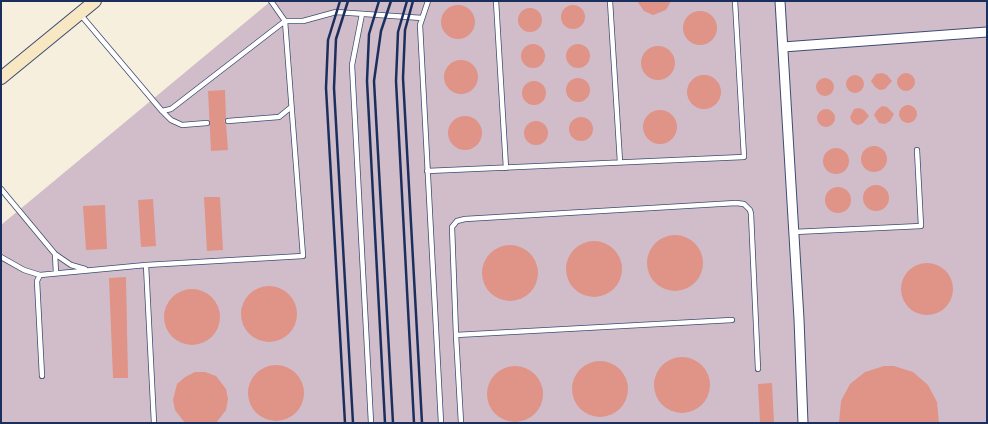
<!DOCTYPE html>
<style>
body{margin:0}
#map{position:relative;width:988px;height:424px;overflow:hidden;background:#f6efde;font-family:"IM FELL Great Primer",serif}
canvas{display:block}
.frame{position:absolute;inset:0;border:2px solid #1b2f5e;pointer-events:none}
</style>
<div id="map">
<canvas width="988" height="424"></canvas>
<div class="frame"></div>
</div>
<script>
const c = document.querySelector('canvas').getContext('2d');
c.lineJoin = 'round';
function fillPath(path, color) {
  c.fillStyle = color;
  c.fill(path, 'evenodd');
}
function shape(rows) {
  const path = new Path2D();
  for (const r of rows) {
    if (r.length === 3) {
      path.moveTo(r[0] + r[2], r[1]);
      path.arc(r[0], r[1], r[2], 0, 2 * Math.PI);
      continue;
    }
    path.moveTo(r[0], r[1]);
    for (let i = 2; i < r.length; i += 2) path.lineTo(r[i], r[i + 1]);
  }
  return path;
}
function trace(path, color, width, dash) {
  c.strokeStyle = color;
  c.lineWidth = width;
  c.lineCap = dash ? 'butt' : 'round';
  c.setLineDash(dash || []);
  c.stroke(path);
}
fillPath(shape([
 [271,1,987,1,987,423,1,423,1,225]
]), '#d1bdca');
fillPath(shape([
 [637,1,671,1,666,10,653,15,644,11],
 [573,17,12],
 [458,22,17],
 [530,20,12],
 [700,28,17],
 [578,56,12],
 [533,56,12],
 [658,63,17],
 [461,77,17],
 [882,73,887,75,892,81,885,89,880,90,875,87,871,81,876,74],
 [906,82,9],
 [855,84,9],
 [704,92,17],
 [578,90,12],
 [825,87,9],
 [534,93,12],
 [225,90,226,118,224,121,226,124,228,150,211,151,208,91],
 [908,114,9],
 [882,106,887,107,894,114,890,121,885,124,879,123,874,115,877,110],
 [859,108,864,110,869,116,862,124,857,125,852,122,850,117,854,109],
 [826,118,9],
 [660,127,17],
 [465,133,17],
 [581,129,12],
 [536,133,12],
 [874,159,13],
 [836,161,13],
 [876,198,13],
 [838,200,13],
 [204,197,220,197,223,250,207,251],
 [153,199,156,246,141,247,138,200],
 [105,205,107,249,86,250,83,206],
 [675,263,28],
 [594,269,28],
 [510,273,28],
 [927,289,26],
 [126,277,128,378,113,378,109,278],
 [269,314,28],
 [192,317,28],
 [682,385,28],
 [600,389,28],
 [276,393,28],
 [884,366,894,366,913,372,928,385,937,402,939,423,839,423,841,401,850,384,865,372],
 [515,394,28],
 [195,372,205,372,216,376,226,389,228,399,226,410,216,423,185,423,175,410,173,400,177,384,185,377],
 [772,383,774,423,760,423,758,384]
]), '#e09387');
const lane = shape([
 [428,1,420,25,441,423],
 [496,1,506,168],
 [610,1,620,162],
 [80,14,162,111,171,109,285,21,303,21,336,12,422,18],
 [362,14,352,65,371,423],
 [162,111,171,120,182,125,207,123],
 [228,121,279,117,290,108],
 [427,171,744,157,735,1],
 [1,189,55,254,71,265,85,269],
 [794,232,921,226,917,150],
 [55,254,56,273],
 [1,257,24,270,40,275],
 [146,265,154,423],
 [732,320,456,335,452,227,457,221,465,219,736,203,744,204,750,210,751,214,758,369],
 [456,335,461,423],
 [42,376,37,281,40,275,146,265,303,256,285,21,271,1]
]);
const street = shape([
 [780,1,799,319,803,423],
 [783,47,987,32]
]);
const secondary = shape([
 [1,78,95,1]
]);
trace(lane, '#3c4c71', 6);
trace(street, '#3c4c71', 11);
trace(secondary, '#3c4c71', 14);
trace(lane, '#fff', 4.5);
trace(street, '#fff', 9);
trace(secondary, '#f7e8c3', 12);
trace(shape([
 [340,1,328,40,326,88,345,423],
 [348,1,336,39,334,88,353,423],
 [379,1,369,34,367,81,385,423],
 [391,1,381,31,374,81,393,423],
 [407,1,398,32,396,81,414,423],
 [413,1,405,30,403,78,422,423]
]), '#1b2f5e', 2.5);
</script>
